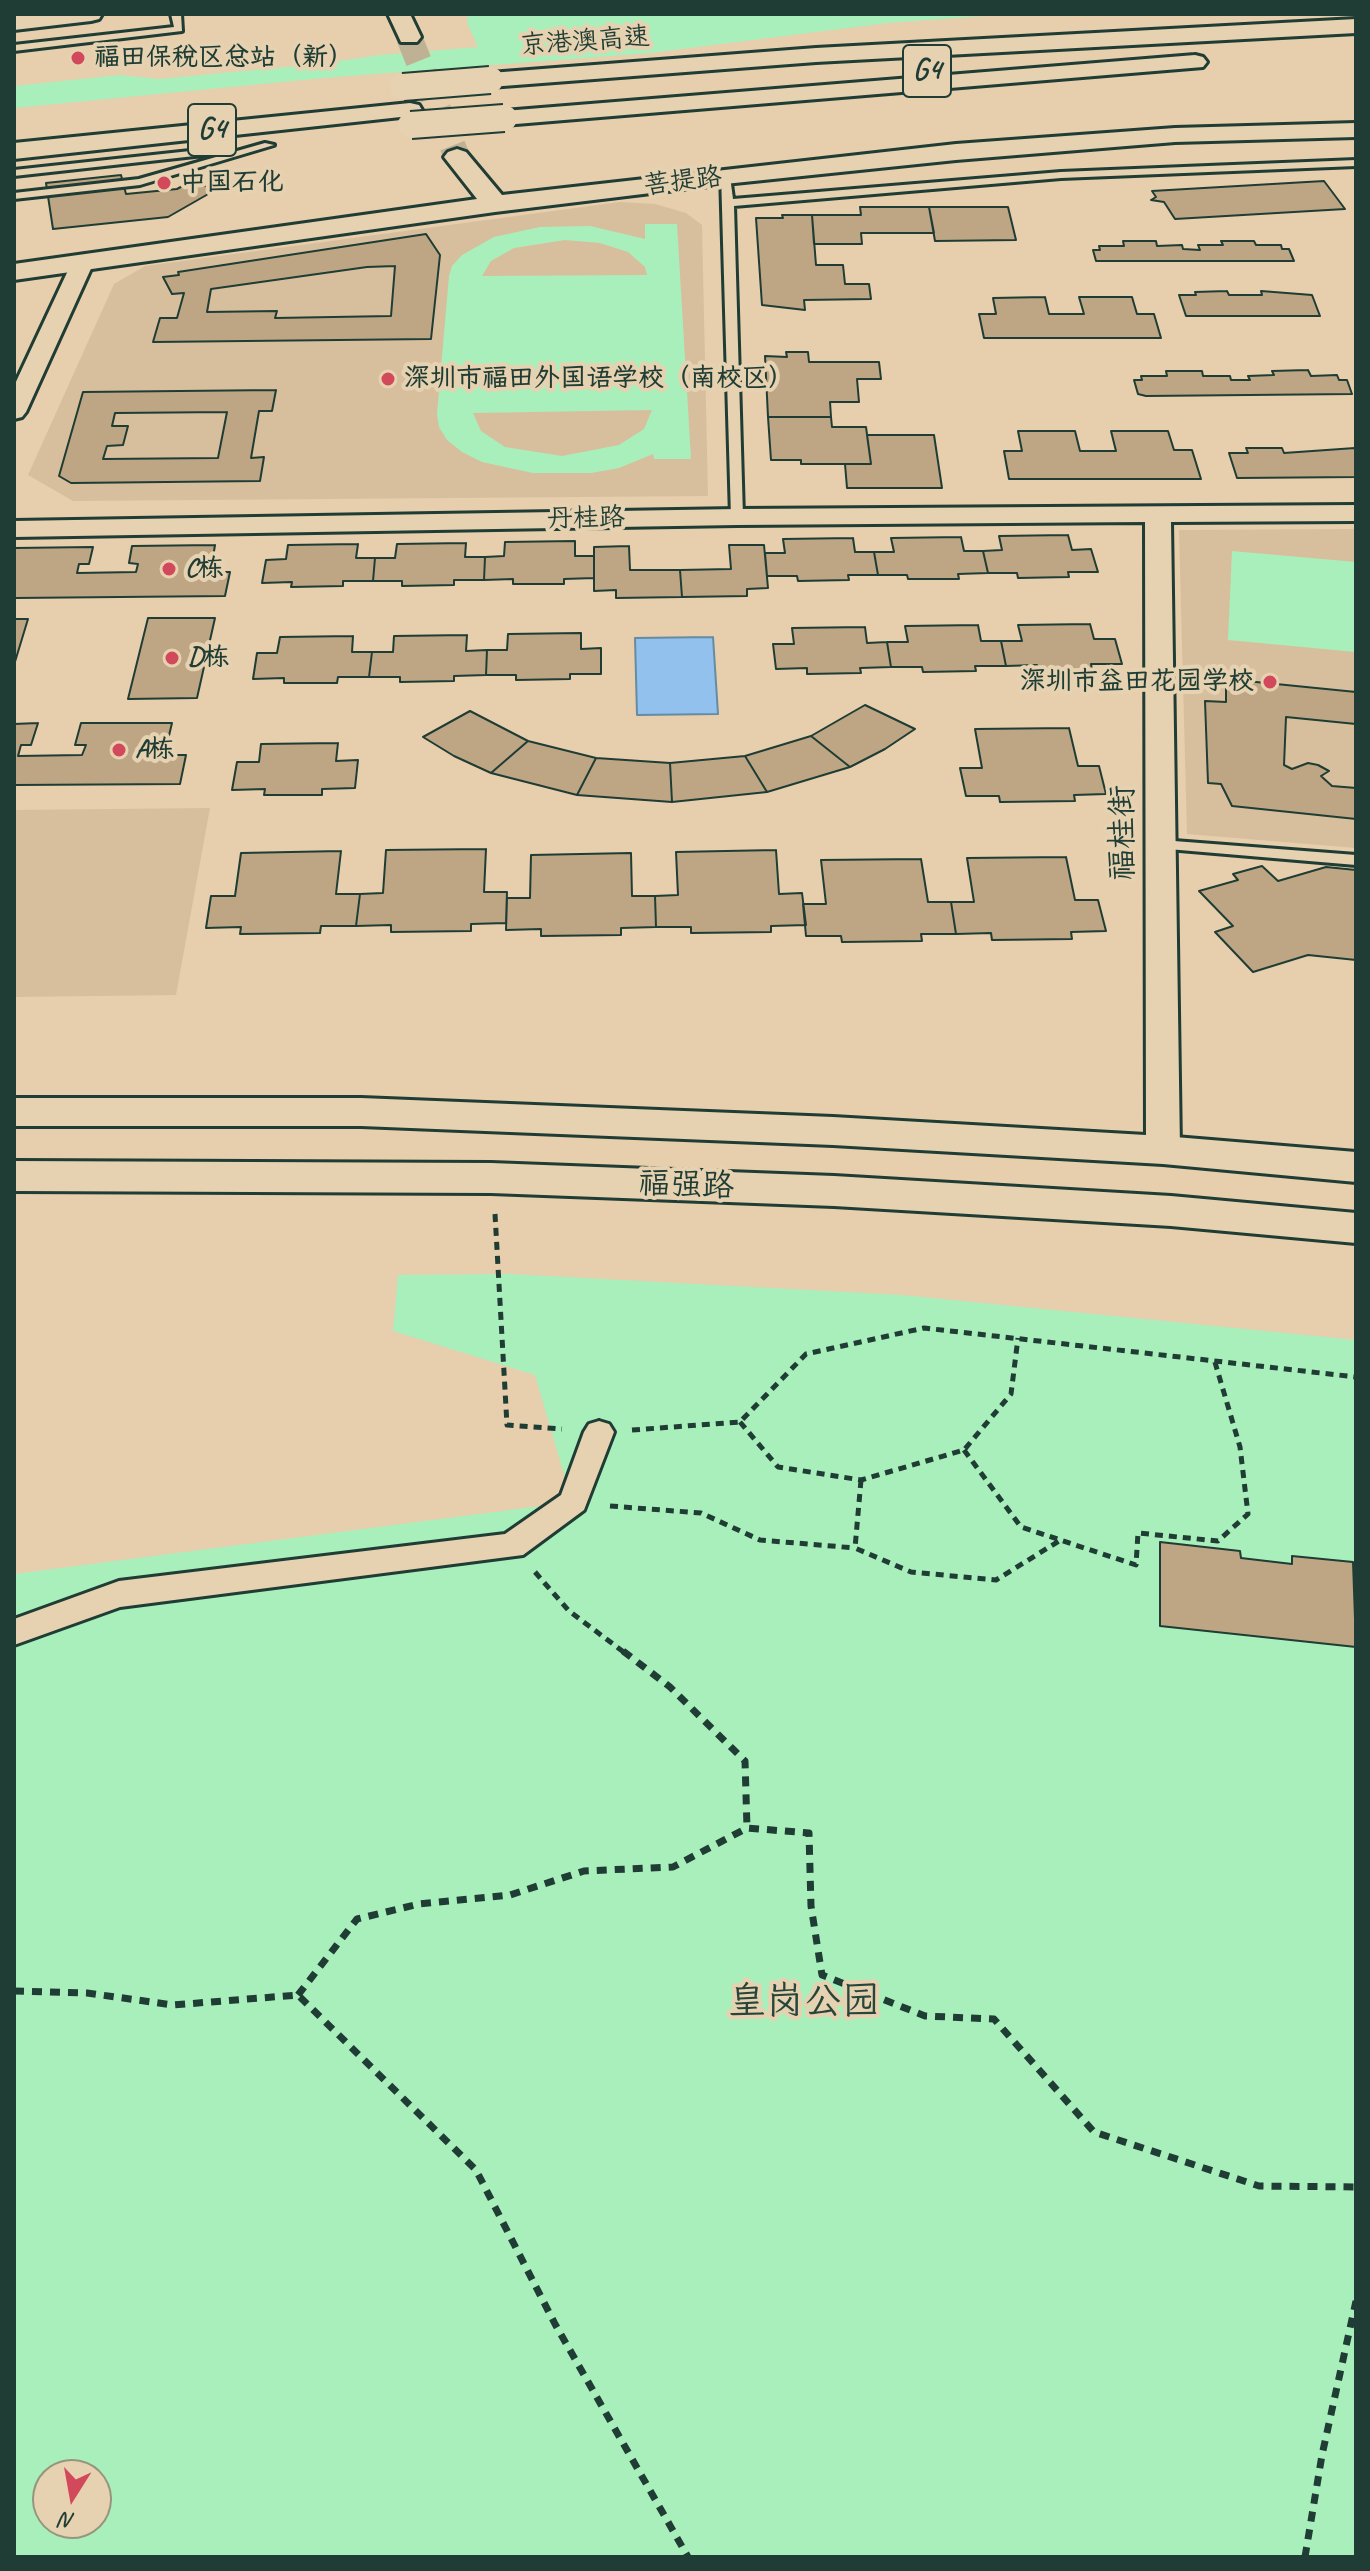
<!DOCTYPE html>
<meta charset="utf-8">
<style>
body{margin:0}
#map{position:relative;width:1370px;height:2571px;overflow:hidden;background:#e7ceac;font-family:Caveat,sans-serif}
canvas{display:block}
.frame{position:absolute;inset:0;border:16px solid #1f3d34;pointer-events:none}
.north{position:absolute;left:32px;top:2459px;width:80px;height:80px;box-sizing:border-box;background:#e6d1b0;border:2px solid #96967e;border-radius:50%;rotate:191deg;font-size:22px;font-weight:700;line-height:32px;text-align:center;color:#1f3d34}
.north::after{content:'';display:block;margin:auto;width:28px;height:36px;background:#d1495b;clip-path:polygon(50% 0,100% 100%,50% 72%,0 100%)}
</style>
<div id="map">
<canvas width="1370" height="2571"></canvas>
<div class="frame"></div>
<div class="north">N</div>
</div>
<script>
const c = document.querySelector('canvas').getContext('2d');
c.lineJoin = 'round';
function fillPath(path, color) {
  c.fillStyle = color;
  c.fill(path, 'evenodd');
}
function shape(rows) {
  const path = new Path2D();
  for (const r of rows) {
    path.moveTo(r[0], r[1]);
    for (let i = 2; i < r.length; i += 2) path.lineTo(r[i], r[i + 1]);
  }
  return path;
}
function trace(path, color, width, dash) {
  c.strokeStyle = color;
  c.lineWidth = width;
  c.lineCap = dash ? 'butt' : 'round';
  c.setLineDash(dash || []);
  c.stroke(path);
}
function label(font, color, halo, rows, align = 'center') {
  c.font = font + ' Caveat,"LXGW WenKai TC",sans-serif';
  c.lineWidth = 8;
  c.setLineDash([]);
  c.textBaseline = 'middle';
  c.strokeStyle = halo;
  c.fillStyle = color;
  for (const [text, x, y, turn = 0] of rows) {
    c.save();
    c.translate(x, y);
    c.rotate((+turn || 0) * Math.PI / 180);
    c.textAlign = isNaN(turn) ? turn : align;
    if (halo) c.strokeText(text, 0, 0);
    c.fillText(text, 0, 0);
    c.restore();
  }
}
fillPath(shape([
 [620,202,655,204,686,213,702,225,708,496,73,501,28,475,114,284,145,266],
 [1356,529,1356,848,1187,834,1179,530],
 [210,808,176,995,14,997,14,810]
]), '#d7bf9e');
fillPath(shape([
 [468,14,1011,14,887,23,650,53,324,78,14,108,14,86,120,75,159,79,318,64,380,55,478,47,467,23],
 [645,224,677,224,691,459,654,459,653,454,619,468,591,473,533,473,482,462,462,452,447,440,439,427,437,414,449,276,452,266,462,255,494,237,540,227,590,226,645,239],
 [565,240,600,243,628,252,645,267,647,275,482,276,491,261,514,248],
 [652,410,644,429,619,445,562,456,505,447,481,431,473,413],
 [1232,551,1356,562,1356,652,1228,640],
 [510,1274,902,1295,1356,1340,1356,2557,14,2557,14,1574,572,1502,535,1375,393,1331,398,1275],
 [48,2475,96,2475,96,2523,48,2523]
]), '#a9efbb');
const water = shape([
 [713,637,718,714,637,715,635,638,713,637]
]);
fillPath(water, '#92c1ed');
trace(water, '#648ca3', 2);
const building = shape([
 [121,175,126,194,177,189,190,182,217,189,168,217,53,229,46,183,121,175],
 [1324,181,1345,209,1175,219,1164,202,1151,200,1156,197,1152,191,1324,181],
 [860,207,929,207,934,233,861,233,862,244,814,244,812,215,861,215,860,207],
 [929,207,1008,207,1016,240,935,241,929,207],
 [782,215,812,215,816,265,843,265,845,284,869,284,871,299,804,300,805,310,762,305,756,218,783,218,782,215],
 [426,234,440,255,431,339,153,342,160,318,177,318,184,293,172,294,163,277,179,275,178,272,426,234],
 [395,266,391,316,275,318,277,311,207,312,211,289,367,267,395,266],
 [1123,241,1156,241,1157,246,1182,245,1183,249,1200,250,1198,245,1223,245,1221,241,1254,241,1256,245,1281,245,1282,249,1289,249,1294,261,1096,261,1093,250,1100,250,1099,246,1124,246,1123,241],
 [1227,291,1229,295,1262,295,1261,291,1312,295,1320,316,1186,316,1179,295,1196,295,1195,292,1227,291],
 [1045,297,1049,314,1084,314,1079,297,1132,297,1137,314,1154,314,1161,338,984,338,979,314,996,314,993,298,1045,297],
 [786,352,808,352,809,362,879,362,881,379,857,379,859,402,830,402,831,417,768,417,765,356,787,357,786,352],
 [1308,370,1311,376,1337,375,1339,380,1347,380,1352,394,1146,396,1138,394,1134,380,1142,380,1141,376,1167,376,1166,371,1202,371,1203,376,1230,376,1231,380,1250,380,1248,376,1274,375,1272,371,1308,370],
 [276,390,272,411,259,411,251,458,264,457,260,481,71,483,59,476,83,392,276,390],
 [227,412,218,458,103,459,107,446,123,445,128,426,112,426,115,413,227,412],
 [768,417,831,417,832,427,866,427,871,464,801,464,801,460,771,460,768,417],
 [1018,431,1075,431,1080,451,1116,451,1111,431,1168,431,1174,450,1192,450,1201,479,1009,479,1004,451,1022,451,1018,431],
 [867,435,934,435,942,488,847,488,845,464,871,464,867,435],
 [1246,448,1282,448,1284,453,1355,448,1356,477,1237,478,1229,453,1248,453,1246,448],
 [1068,535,1072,550,1091,549,1098,572,1068,572,1069,577,1018,578,1017,573,988,573,983,551,1002,550,999,536,1068,535],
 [961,537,964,551,983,551,988,573,958,574,959,579,908,579,907,575,878,575,874,552,894,552,891,538,961,537],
 [853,538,855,552,874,552,878,575,848,575,849,580,798,581,797,576,767,576,765,553,785,553,783,539,853,538],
 [575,541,575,556,594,556,594,578,564,579,564,584,513,584,513,579,484,580,485,557,504,556,505,542,575,541],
 [466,543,465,557,485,557,484,580,454,580,454,585,402,586,402,581,373,581,375,558,395,558,397,544,466,543],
 [358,544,356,558,375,558,373,581,343,581,343,586,291,587,292,582,262,583,266,560,286,559,288,545,358,544],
 [215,545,212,563,203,563,201,572,230,572,225,596,14,598,14,548,93,547,89,564,79,564,77,573,136,572,138,564,129,563,132,546,215,545],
 [729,545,764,545,768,588,747,589,747,596,682,597,680,570,731,569,729,545],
 [629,546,630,570,680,570,682,597,616,598,616,590,594,591,594,547,629,546],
 [148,618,215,618,197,698,128,699,148,618],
 [14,619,28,619,14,665,14,619],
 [1090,624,1094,639,1115,639,1122,664,1091,664,1092,670,1038,670,1037,665,1006,666,1001,641,1022,641,1018,625,1090,624],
 [978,625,981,641,1001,641,1006,666,975,666,976,671,923,672,922,667,891,667,887,642,908,642,905,626,978,625],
 [865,627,867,643,887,642,891,667,860,668,861,673,807,674,807,668,776,669,773,644,794,644,792,628,865,627],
 [581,633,581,649,601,648,601,674,570,674,570,679,516,680,516,675,486,675,487,650,507,650,508,634,581,633],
 [467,635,466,651,487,650,486,675,454,676,454,681,400,682,400,677,369,677,372,652,393,652,394,636,467,635],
 [353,636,352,652,372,652,369,677,338,677,337,683,284,683,284,678,253,679,257,653,277,653,280,637,353,636],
 [1226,679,1356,692,1356,724,1286,717,1284,765,1292,769,1308,763,1318,765,1329,771,1321,776,1332,786,1356,788,1356,819,1232,806,1221,784,1208,783,1205,701,1226,702,1226,679],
 [865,705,915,729,885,749,850,767,811,736,865,705],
 [470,711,528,741,491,773,454,756,423,737,470,711],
 [38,723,31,745,21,745,18,756,82,755,86,745,75,745,81,723,172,723,167,744,156,744,154,755,186,755,180,784,14,785,14,724,38,723],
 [1069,728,1078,766,1099,766,1106,794,1074,795,1075,801,1000,802,999,796,966,796,960,768,982,768,975,729,1069,728],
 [811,736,850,767,767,792,745,756,811,736],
 [528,741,596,758,577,795,491,773,528,741],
 [338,743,336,761,358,760,355,788,322,789,322,795,264,795,265,789,232,790,237,762,259,762,261,744,338,743],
 [745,756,767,792,672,802,670,763,745,756],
 [596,758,670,763,672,802,577,795,596,758],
 [486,849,484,892,507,892,506,923,471,924,471,931,391,932,391,925,356,926,360,894,383,893,386,850,486,849],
 [776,850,779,894,802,893,806,925,771,926,771,932,691,933,691,927,656,927,655,896,678,895,676,852,776,850],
 [341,851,336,894,360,894,356,926,321,926,320,933,240,934,241,927,206,928,211,896,235,896,241,853,341,851],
 [631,853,632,896,655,896,656,927,621,928,621,935,541,936,541,929,506,930,507,898,530,898,531,855,631,853],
 [1066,857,1075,900,1098,900,1106,931,1071,932,1072,939,992,940,991,933,956,934,951,902,974,902,967,858,1066,857],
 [921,859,928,902,951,902,956,934,921,934,922,941,842,942,841,936,806,936,803,904,826,904,821,860,921,859],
 [1262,866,1278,881,1326,867,1356,870,1356,960,1308,955,1253,972,1215,932,1233,926,1199,891,1238,880,1233,874,1262,866],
 [1160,1542,1240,1551,1241,1558,1292,1564,1292,1556,1353,1562,1356,1647,1160,1626,1160,1542]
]);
fillPath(building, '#bea684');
trace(building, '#1f3d34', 2);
trace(shape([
 [409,37,457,157]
]), '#bfb194', 26, [26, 13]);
const service = shape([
 [171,14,181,14,182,31,14,51,14,45,174,27,171,14],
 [265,143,274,145,140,185,14,199,14,193,139,179,265,143],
 [218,148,222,149,222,153,14,176,14,170,218,148],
 [1356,160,1356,166,1061,178,734,206,743,517,737,521,731,517,721,174,730,176,733,199,1061,172,1356,160],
 [1161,840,1356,855,1356,865,1156,848,1156,842,1161,840]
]);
const pedestrian = shape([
 [599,1421,609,1424,614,1432,584,1510,523,1555,120,1607,14,1645,14,1619,119,1581,505,1534,561,1495,584,1432,589,1424,599,1421]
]);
const minor = shape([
 [83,255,94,262,26,412,22,417,14,419,14,386,72,262,83,255],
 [1356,505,1356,521,1171,522,1180,1150,1175,1158,1163,1162,1151,1158,1146,1150,1145,522,737,525,14,537,14,521,737,509,1356,505]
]);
const tertiary = shape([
 [388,14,410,14,421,37,417,42,401,42,388,14],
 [1356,123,1356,137,1175,142,956,160,725,184,495,212,14,280,14,264,477,199,444,157,448,152,457,149,466,152,502,195,956,144,1175,128,1356,123]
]);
const secondary = shape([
 [32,14,102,14,99,19,91,21,14,30,14,16,32,14]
]);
const primary = shape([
 [14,1098,361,1098,833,1117,1163,1136,1356,1152,1356,1182,1163,1164,833,1145,361,1126,14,1126,14,1098],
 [14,1161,491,1163,834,1176,1171,1196,1356,1213,1356,1243,1171,1226,834,1206,491,1193,14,1191,14,1161]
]);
const motorway = shape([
 [1356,19,1356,33,816,62,490,87,482,85,478,80,482,75,490,73,816,48,1356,19],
 [1195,55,1203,57,1207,62,1203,67,504,125,495,123,492,118,495,113,504,111,1195,55],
 [410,103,419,105,422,110,419,115,14,159,14,143,410,103]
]);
trace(service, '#1f3d34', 6);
trace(pedestrian, '#1f3d34', 6);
trace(minor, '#1f3d34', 6);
trace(tertiary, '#1f3d34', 6);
trace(secondary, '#1f3d34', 6);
trace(primary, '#1f3d34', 6);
trace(motorway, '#1f3d34', 6);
trace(shape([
 [495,1214,507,1425,562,1429],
 [740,1422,778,1467,861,1480,964,1450,1011,1394,1018,1338],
 [632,1430,740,1422,806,1354,924,1328,1356,1377],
 [964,1450,1021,1527,1136,1565,1138,1533,1218,1541,1248,1514,1240,1447,1214,1359],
 [861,1480,855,1548,911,1572,996,1580,1059,1541],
 [610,1506,701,1513,760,1540,855,1548],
 [535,1572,569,1611,625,1653]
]), '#1f3d34', 5, [8, 6]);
trace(shape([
 [623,1651,670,1687,745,1761,747,1828],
 [14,1991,87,1993,173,2005,298,1995,476,2170,555,2324,688,2557],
 [298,1995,357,1919,419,1904,510,1895,584,1871,673,1867,747,1828,809,1833,811,1906,822,1975,925,2016,994,2019,1094,2132,1259,2186,1356,2187],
 [1305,2557,1322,2455,1356,2301]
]), '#1f3d34', 7, [10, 8]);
fillPath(service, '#e6d1b0');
fillPath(pedestrian, '#e6d1b0');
fillPath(minor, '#e6d1b0');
fillPath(tertiary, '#e6d1b0');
fillPath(secondary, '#e6d1b0');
fillPath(primary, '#e6d1b0');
fillPath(motorway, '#e6d1b0');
const motorwayBridge = shape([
 [403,87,490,80],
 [411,125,504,118]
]);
trace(motorwayBridge, '#1f3d34', 30, []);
trace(motorwayBridge, '#e6d1b0', 26);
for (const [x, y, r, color] of [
 [78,58,8,"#d1495b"],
 [164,183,8,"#d1495b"],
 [388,379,8,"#d1495b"],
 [169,569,8,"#d1495b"],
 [172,658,8,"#d1495b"],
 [1270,682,8,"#d1495b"],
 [119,750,8,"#d1495b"]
]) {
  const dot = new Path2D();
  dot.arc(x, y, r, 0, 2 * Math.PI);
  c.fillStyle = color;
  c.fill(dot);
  trace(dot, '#e6d1b0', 3);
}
label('26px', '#1f3d34', '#e6d1b0', [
 ["京港澳高速",585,42,-4],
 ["菩提路",683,182,-7],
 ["丹桂路",586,519,-1]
]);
label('bold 26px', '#1f3d34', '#e6d1b0', [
 ["福田保税区总站（新）",94,58],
 ["中国石化",180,183],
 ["深圳市福田外国语学校（南校区）",404,379],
 ["C栋",185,569],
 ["D栋",188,658],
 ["深圳市益田花园学校",1254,682,"right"],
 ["A栋",135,750]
], 'left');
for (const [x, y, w] of [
 [927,71,48],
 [212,130,48]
]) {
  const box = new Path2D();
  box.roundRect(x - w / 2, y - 26, w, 52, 6);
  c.fillStyle = '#e6d1b0';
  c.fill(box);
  trace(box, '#1f3d34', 2);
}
label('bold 30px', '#1f3d34', null, [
 ["G4",927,71],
 ["G4",212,130]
]);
label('32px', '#1f3d34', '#e6d1b0', [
 ["福桂街",1124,833,-90],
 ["福强路",686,1186,2]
]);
label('38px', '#26463b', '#e6d1b0', [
 ["皇岗公园",804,2003]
]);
</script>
